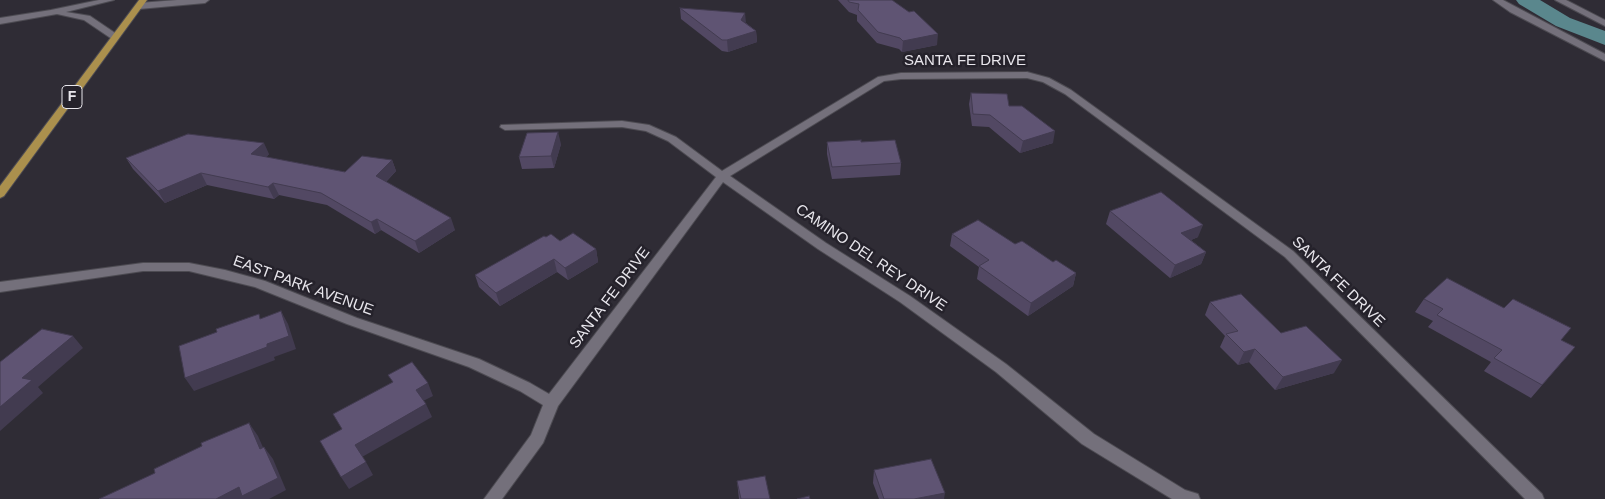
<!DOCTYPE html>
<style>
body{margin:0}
canvas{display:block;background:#2f2c35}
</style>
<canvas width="1605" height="499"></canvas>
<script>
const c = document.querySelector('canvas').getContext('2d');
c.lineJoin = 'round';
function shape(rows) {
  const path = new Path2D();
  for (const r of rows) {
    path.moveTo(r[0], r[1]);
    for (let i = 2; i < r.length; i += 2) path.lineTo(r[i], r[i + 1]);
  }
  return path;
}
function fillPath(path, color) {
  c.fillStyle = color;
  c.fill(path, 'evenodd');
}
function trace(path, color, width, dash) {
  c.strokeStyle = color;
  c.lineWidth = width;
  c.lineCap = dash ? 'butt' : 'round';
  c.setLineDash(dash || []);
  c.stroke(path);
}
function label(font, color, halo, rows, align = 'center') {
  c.font = font + ' Arial,sans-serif';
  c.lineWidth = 5;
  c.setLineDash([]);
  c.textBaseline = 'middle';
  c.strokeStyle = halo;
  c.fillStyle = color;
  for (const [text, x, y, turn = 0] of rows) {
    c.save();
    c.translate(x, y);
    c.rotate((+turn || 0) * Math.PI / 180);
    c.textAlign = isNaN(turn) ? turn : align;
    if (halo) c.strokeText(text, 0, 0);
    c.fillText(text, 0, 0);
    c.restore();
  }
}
fillPath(shape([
 [1516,0,1540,0,1570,18,1605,31,1605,45,1556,26,1519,4,1516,0]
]), '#5a878d');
const minor = shape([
 [99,0,114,0,66,12,90,16,118,35,118,39,112,39,84,20,57,14,0,24,0,18,51,10,99,0],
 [177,0,209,0,205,3,139,9,135,6,139,3,177,0],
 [1493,0,1503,0,1605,54,1605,61,1510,12,1493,0],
 [1555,0,1566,0,1605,20,1605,26,1555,0],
 [1027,72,1049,78,1071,90,1293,251,1542,494,1544,499,1525,499,1285,257,1065,94,1043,82,1027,78,901,79,884,81,730,176,826,243,910,296,1006,364,1094,434,1185,490,1198,494,1200,499,1172,499,1082,444,996,372,900,302,818,249,723,182,558,406,543,443,502,499,484,499,531,435,543,405,520,391,469,367,347,324,255,287,189,271,143,271,0,292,0,282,143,263,189,263,225,270,265,281,357,318,479,359,530,383,549,394,716,177,668,141,646,131,622,127,505,130,500,127,501,125,622,121,649,125,676,137,722,171,878,77,901,73,1027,72]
]);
const major = shape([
 [139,0,147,0,4,196,0,198,0,186,139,0]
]);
trace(minor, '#4d4b52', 2);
trace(major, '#4d4b52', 2);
fillPath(minor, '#74707b');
fillPath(major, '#ab904d');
fillPath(shape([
 [838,0,892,0,937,45,902,52,899,49,877,43,857,21,857,15,849,12],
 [680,8,746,23,756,31,757,42,728,52,722,51,681,19],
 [971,93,1009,106,1053,143,1020,153,989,127,972,126,969,104],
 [827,142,861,142,901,163,900,175,832,179,827,154],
 [561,144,554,168,522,169,519,157],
 [269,154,266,157,345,172,392,160,396,171,386,182,455,230,419,253,381,230,375,234,327,205,279,195,274,199,207,185,165,203,133,169,126,158],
 [1110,211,1198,237,1191,240,1206,252,1201,264,1170,278,1106,224],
 [952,234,1015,244,1076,273,1073,286,1028,316,977,279,979,267,950,246],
 [546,237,596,249,598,262,568,280,557,272,500,306,479,287,475,275],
 [1424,299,1561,340,1575,347,1531,398,1484,371,1491,362,1428,327,1433,321,1415,312],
 [1210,302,1281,333,1334,373,1275,390,1249,362,1238,365,1220,347,1225,336,1205,315],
 [874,470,944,499,879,499,873,483],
 [737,481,770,499,739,499]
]), '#524863');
fillPath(shape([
 [745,13,746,23,741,20],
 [756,31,757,42,728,52,727,40],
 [938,34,937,45,902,52,903,41],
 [1055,131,1053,143,1020,153,1023,141],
 [558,132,561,144,554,168,551,156],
 [264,143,269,154,257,165,251,154],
 [392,160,396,171,380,188,376,176],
 [201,173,207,185,165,203,158,191],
 [273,183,279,195,274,199,268,187],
 [451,218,455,230,419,253,415,241],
 [377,219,381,230,375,234,371,222],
 [1203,225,1198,237,1177,246,1181,233],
 [596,249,598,262,568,280,565,268],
 [1206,252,1201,264,1170,278,1175,265],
 [554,259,557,272,500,306,496,293],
 [1076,273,1073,286,1028,316,1031,303],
 [281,311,288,324,296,349,274,357,275,360,194,391,185,378,267,344],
 [73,336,83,348,38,387,43,393,0,431,0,407,22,378],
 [1255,349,1249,362,1238,365,1244,352],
 [1342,360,1334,373,1275,390,1283,377],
 [428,383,433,396,421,402,416,390],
 [426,404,432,417,362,457,355,445],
 [249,423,258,436,269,461,260,449],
 [264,447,273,459,286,490,269,499,216,499],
 [366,462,373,475,349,489,341,477],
 [945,493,944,499,914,499]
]), '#423b50');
const building = shape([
 [848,0,892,0,909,12,914,11,938,34,903,41,900,38,878,32,858,10,859,4,849,2,848,0],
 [680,8,745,13,741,20,756,31,727,40,722,40,680,8],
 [971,93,1007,94,1009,106,1022,106,1055,131,1023,141,990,115,973,114,971,93],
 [558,132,551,156,519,157,527,133,558,132],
 [188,134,264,143,251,154,345,172,362,156,392,160,376,176,451,218,415,241,377,219,371,222,321,193,273,183,268,187,201,173,158,191,126,158,188,134],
 [861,140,861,142,895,140,901,163,832,167,827,142,861,140],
 [1161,192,1203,225,1181,233,1206,252,1175,265,1110,211,1161,192],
 [978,220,1015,244,1022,241,1053,262,1056,260,1076,273,1031,303,979,266,989,260,952,234,978,220],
 [573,233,596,249,565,268,554,259,496,293,475,275,544,236,546,237,551,234,560,241,573,233],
 [1447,278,1504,308,1513,299,1571,328,1561,340,1575,347,1542,385,1494,358,1502,350,1437,315,1443,309,1424,299,1447,278],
 [1241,294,1281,333,1306,326,1342,360,1283,377,1255,349,1244,352,1226,334,1238,331,1210,302,1241,294],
 [281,311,289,336,267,344,267,347,185,378,179,346,217,332,216,329,259,314,260,319,281,311],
 [42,329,73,336,22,378,32,380,0,407,0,362,42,329],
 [412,362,428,383,416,390,426,404,355,445,366,462,341,477,320,441,342,429,333,414,393,382,388,375,412,362],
 [249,423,260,449,264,447,278,478,242,496,239,487,216,499,99,499,155,473,154,469,202,446,201,443,249,423],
 [931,459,945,493,914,499,884,499,874,470,931,459],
 [765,476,770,499,741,499,737,481,765,476],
 [809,496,810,499,797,499,809,496]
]);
fillPath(building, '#5f5473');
trace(building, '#423b50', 1);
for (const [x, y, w] of [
 [72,97,20]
]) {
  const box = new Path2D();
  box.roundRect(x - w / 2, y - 11.5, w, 23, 4);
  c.fillStyle = '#25222b';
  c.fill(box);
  trace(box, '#e8e6ec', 1);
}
label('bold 14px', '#e8e6ec', null, [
 ["F",72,97]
]);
label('15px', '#e8e6ec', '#25222b', [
 ["SANTA FE DRIVE",965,61],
 ["CAMINO DEL REY DRIVE",871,258,34],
 ["SANTA FE DRIVE",1338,282,44],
 ["EAST PARK AVENUE",303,286,20],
 ["SANTA FE DRIVE",610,298,-53]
]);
</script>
